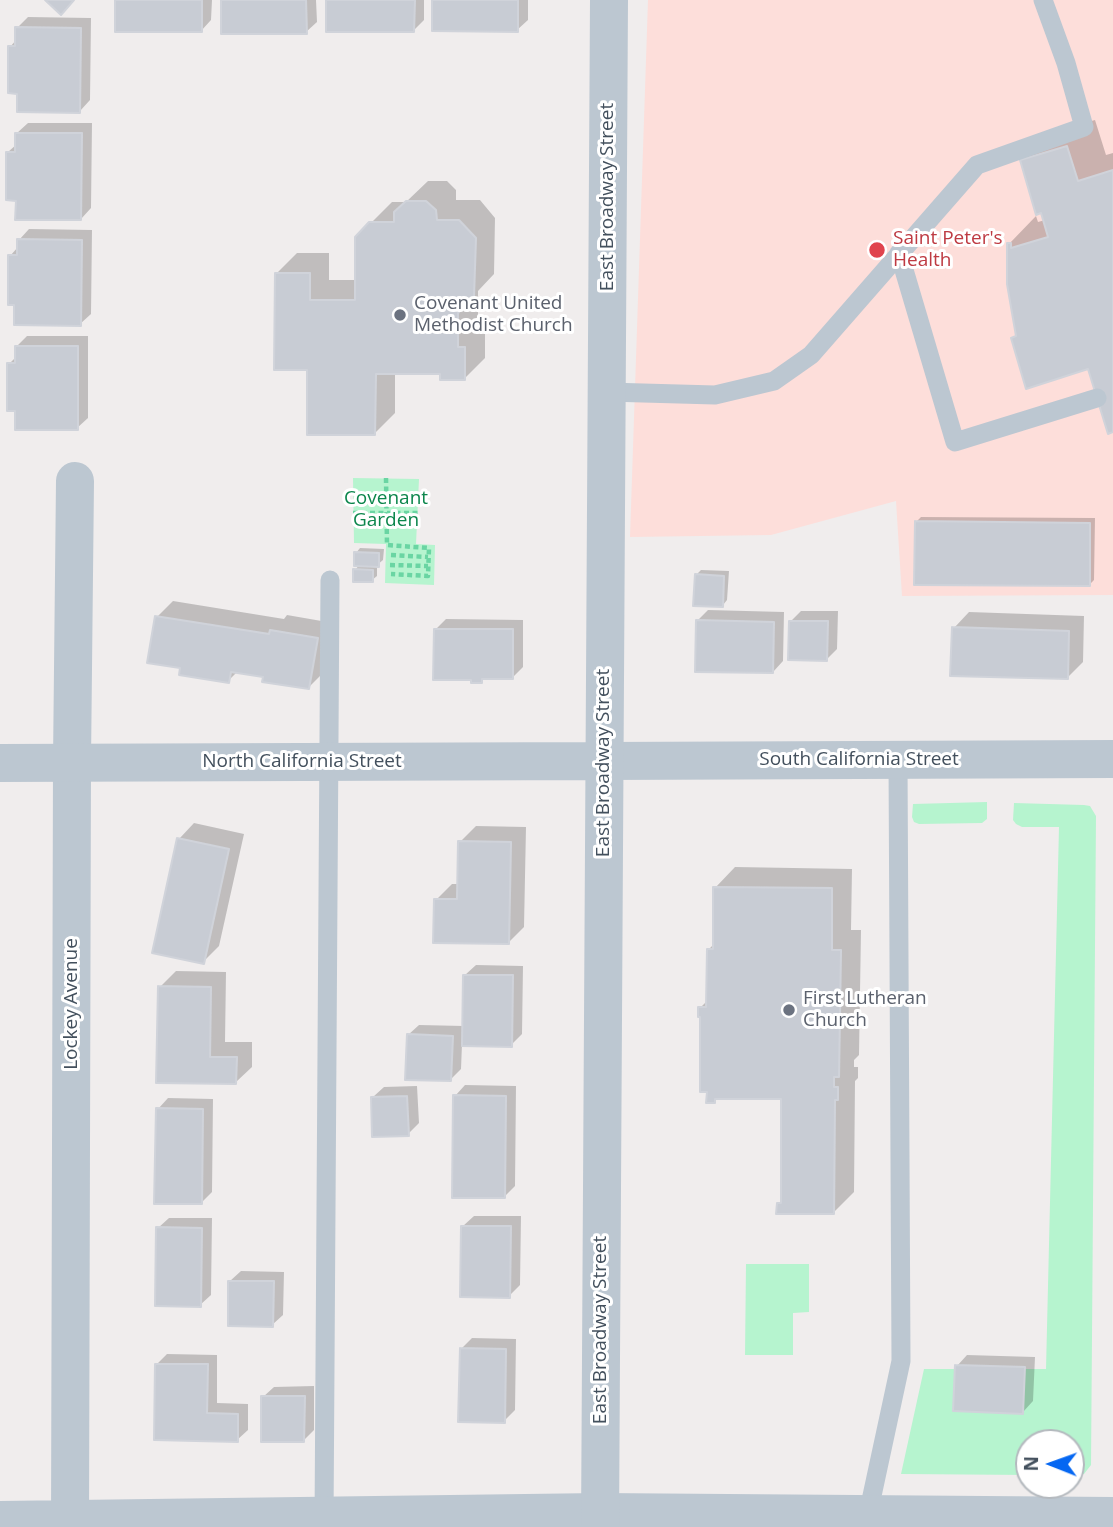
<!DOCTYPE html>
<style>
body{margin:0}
#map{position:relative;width:1113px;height:1527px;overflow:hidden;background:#f0eded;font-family:"Open Sans",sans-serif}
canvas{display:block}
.north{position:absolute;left:1015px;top:1429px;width:70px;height:70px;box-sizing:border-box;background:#fff;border:2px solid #b4b9be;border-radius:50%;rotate:271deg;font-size:19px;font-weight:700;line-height:28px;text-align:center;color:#43505d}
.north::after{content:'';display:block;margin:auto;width:24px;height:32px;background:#0567f2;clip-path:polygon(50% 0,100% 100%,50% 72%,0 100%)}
</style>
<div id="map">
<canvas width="1113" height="1527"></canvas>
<div class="north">N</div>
</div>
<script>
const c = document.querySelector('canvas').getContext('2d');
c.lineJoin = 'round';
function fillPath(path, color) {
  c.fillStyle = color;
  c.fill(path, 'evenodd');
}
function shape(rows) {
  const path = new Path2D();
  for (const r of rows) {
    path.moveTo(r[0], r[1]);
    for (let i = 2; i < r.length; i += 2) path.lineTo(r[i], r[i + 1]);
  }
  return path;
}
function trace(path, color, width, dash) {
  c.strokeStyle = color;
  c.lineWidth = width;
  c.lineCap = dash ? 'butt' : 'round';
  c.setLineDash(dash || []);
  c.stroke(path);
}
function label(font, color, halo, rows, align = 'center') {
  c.font = font + ' "Open Sans",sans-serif';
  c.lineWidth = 6;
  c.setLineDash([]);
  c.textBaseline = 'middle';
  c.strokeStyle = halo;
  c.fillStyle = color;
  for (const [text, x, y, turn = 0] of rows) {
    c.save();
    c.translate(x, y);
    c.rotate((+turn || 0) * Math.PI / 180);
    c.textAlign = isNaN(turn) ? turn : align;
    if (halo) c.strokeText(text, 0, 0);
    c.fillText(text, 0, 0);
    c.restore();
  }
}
fillPath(shape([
 [648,0,1113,0,1113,595,902,596,896,501,771,535,630,537]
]), '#fddeda');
fillPath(shape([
 [353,478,419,479,416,544,435,545,434,585,385,583,386,544,354,543],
 [987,802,987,819,982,823,919,824,914,822,912,817,913,804],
 [1014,803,1084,805,1090,806,1096,816,1091,1465,1084,1474,1071,1475,1071,1443,1029,1443,1029,1475,901,1474,924,1369,1046,1369,1059,827,1022,827,1016,824,1013,820],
 [746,1264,809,1264,809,1312,793,1313,793,1355,745,1355]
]), '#b6f4cf');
fillPath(shape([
 [117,0,212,0,211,20,201,31],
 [223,0,316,0,317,22,306,32],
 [328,0,424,0,424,20,414,30],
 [434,0,528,0,528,20,517,30],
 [28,17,91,18,90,100,80,111,19,92,10,47,17,39,17,28],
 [1095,120,1106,155,1113,153,1113,430,1089,367,1013,339,1018,334,1009,244,1036,216,1038,222,1045,220,1022,160,1049,133],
 [28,123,92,123,91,208,81,219,18,199,8,152,17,144,17,133],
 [428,181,447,181,456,190,456,200,480,200,495,218,494,274,478,291,478,325,485,327,485,358,465,378,442,373,395,373,395,413,374,434,309,368,276,274,297,253,329,253,329,280,357,280,371,223,392,202,406,202],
 [29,229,92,230,91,314,80,324,10,256,18,247,19,240],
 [27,336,88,336,88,418,77,428,17,410,9,364,17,356,17,346],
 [921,517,1095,518,1094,580,1089,585,916,522],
 [360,548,384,549,383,560,377,565,377,576,372,580,355,570,360,564,356,553],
 [701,570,729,571,727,600,723,605,696,575],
 [173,601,284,619,287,615,333,623,325,671,309,687,266,675,238,671,228,681,182,667,157,617],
 [708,610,784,612,783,661,773,672,697,621],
 [801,611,838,611,837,649,827,659,791,621],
 [969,612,1084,616,1083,662,1067,678,954,628],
 [446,619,523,620,523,667,512,678,485,678,481,681,435,630],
 [194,823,244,834,219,946,203,962,179,839],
 [476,826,526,827,524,927,508,943,436,900,452,884,459,884,460,842],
 [735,867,852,869,851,930,861,930,859,1055,854,1060,854,1067,858,1067,858,1078,855,1081,854,1192,833,1213,778,1204,782,1200,783,1098,719,1097,714,1102,700,1008,708,1000,708,950,714,944,715,888],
 [476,965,523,966,522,1034,511,1045,462,1044,461,1069,451,1079,408,1035,419,1025,464,1026,465,975],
 [176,971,226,972,225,1042,252,1042,252,1067,236,1082,158,1081,160,987],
 [465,1085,516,1086,515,1186,504,1197,455,1096],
 [417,1086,419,1123,408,1134,373,1097,384,1087],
 [168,1098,213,1099,212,1192,201,1203,158,1109],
 [474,1216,521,1216,520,1285,509,1296,463,1226],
 [169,1218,212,1218,211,1295,200,1305,158,1228],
 [241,1271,284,1272,283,1315,272,1325,230,1281],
 [472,1338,516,1339,515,1410,504,1421,461,1349],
 [167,1354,217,1355,217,1403,248,1404,248,1430,237,1440,155,1439,157,1364],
 [967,1355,1035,1357,1033,1401,1023,1412,957,1366],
 [314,1386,314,1430,304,1440,263,1397,274,1387]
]), '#0003');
const building = shape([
 [45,0,74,0,61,15,45,0],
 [115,0,202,0,202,32,115,32,115,0],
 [221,0,306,0,307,34,221,34,221,0],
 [326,0,415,0,414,32,326,32,326,0],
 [432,0,518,0,518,32,432,31,432,0],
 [15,27,81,28,80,113,17,112,17,94,8,93,8,46,15,46,15,27],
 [15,133,82,133,81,220,15,220,16,201,6,200,6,152,15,152,15,133],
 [1067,146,1078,181,1113,170,1113,432,1108,434,1088,369,1026,389,1011,338,1016,336,1007,284,1007,243,1011,243,1011,248,1048,237,1041,213,1036,215,1020,160,1067,146],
 [406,201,426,201,436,210,437,220,459,220,476,238,474,296,458,313,458,347,465,347,465,380,440,380,440,374,376,374,375,435,307,435,307,370,274,370,275,273,310,273,310,300,355,300,355,237,369,222,394,222,394,212,406,201],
 [17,239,82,240,81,326,14,325,14,305,8,305,8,255,17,255,17,239],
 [15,346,78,346,78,430,15,430,15,411,7,411,7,363,15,363,15,346],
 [915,521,1090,523,1090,586,914,585,915,521],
 [354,552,379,553,379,567,354,566,354,552],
 [353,569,373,570,373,582,353,582,353,569],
 [695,574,724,576,723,607,693,606,695,574],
 [155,616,269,634,270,630,318,638,309,689,262,682,263,677,231,672,229,683,179,675,180,668,147,663,155,616],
 [696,620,774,622,773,673,695,672,696,620],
 [789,621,828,621,827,661,788,660,789,621],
 [952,627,1069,631,1068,679,950,676,952,627],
 [434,629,513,629,513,679,482,679,482,683,471,683,471,680,433,680,434,629],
 [177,838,229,849,204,964,152,953,177,838],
 [458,841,511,842,509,944,433,943,434,899,457,899,458,841],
 [713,887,832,888,832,950,841,950,839,1077,834,1077,834,1087,838,1087,838,1100,835,1100,834,1214,776,1214,777,1203,781,1203,781,1099,715,1099,715,1103,706,1103,707,1092,700,1092,700,1017,698,1017,698,1007,706,1007,707,949,713,949,713,887],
 [463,975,513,975,512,1047,462,1046,463,975],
 [158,986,211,987,210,1057,237,1057,236,1084,156,1083,158,986],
 [407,1034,453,1036,451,1081,405,1080,407,1034],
 [453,1095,506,1096,505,1198,452,1198,453,1095],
 [407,1096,409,1136,372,1137,371,1097,407,1096],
 [156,1108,203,1109,202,1204,154,1204,156,1108],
 [461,1226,511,1226,510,1298,460,1297,461,1226],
 [156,1227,202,1228,201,1307,155,1306,156,1227],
 [228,1281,274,1281,273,1327,228,1326,228,1281],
 [460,1348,506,1349,505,1423,458,1422,460,1348],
 [155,1364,208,1364,207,1413,238,1414,238,1442,154,1440,155,1364],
 [955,1365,1025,1367,1023,1414,953,1411,955,1365],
 [261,1396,305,1396,304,1442,261,1442,261,1396]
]);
fillPath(building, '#c8ccd4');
trace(building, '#d0d3da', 2);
trace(shape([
 [386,478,387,545,429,548,428,576,391,574],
 [353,513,418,513],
 [391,555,428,557],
 [390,565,428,566]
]), '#6ad5a3', 4.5, [5, 3.5]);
trace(shape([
 [899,253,955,442,1097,398],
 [607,392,715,395,774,381,811,355,977,165,1084,127,1066,63,1043,0],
 [867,1519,901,1361,898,760],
 [324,1521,330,580]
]), '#bcc7d1', 19);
trace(shape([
 [604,761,1113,759],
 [0,1520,600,1512,1113,1516],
 [70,1527,72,762,75,481]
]), '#bcc7d1', 38);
trace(shape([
 [0,763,604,761],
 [600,1527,609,0]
]), '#bcc7d1', 38);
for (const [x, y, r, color] of [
 [877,250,9,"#e0444e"],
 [400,315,7,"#6b7280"],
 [789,1010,7,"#6b7280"]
]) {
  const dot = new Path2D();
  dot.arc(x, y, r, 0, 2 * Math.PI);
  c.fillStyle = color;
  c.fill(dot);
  trace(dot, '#fff', 2.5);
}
label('19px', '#43505d', '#fff', [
 ["East Broadway Street",608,197,-90],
 ["South California Street",859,760],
 ["North California Street",302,762],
 ["East Broadway Street",604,763,-90],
 ["Lockey Avenue",72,1004,-90],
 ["East Broadway Street",601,1330,-90]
]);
label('19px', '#be3a42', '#fff', [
 ["Saint Peter's",893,239],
 ["Health",893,261]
], 'left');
label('19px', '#5b616d', '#fff', [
 ["Covenant United",414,304],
 ["Methodist Church",414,326],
 ["First Lutheran",803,999],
 ["Church",803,1021]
], 'left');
label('19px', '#0c864c', '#fff', [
 ["Covenant",386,499],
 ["Garden",386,521]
]);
</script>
